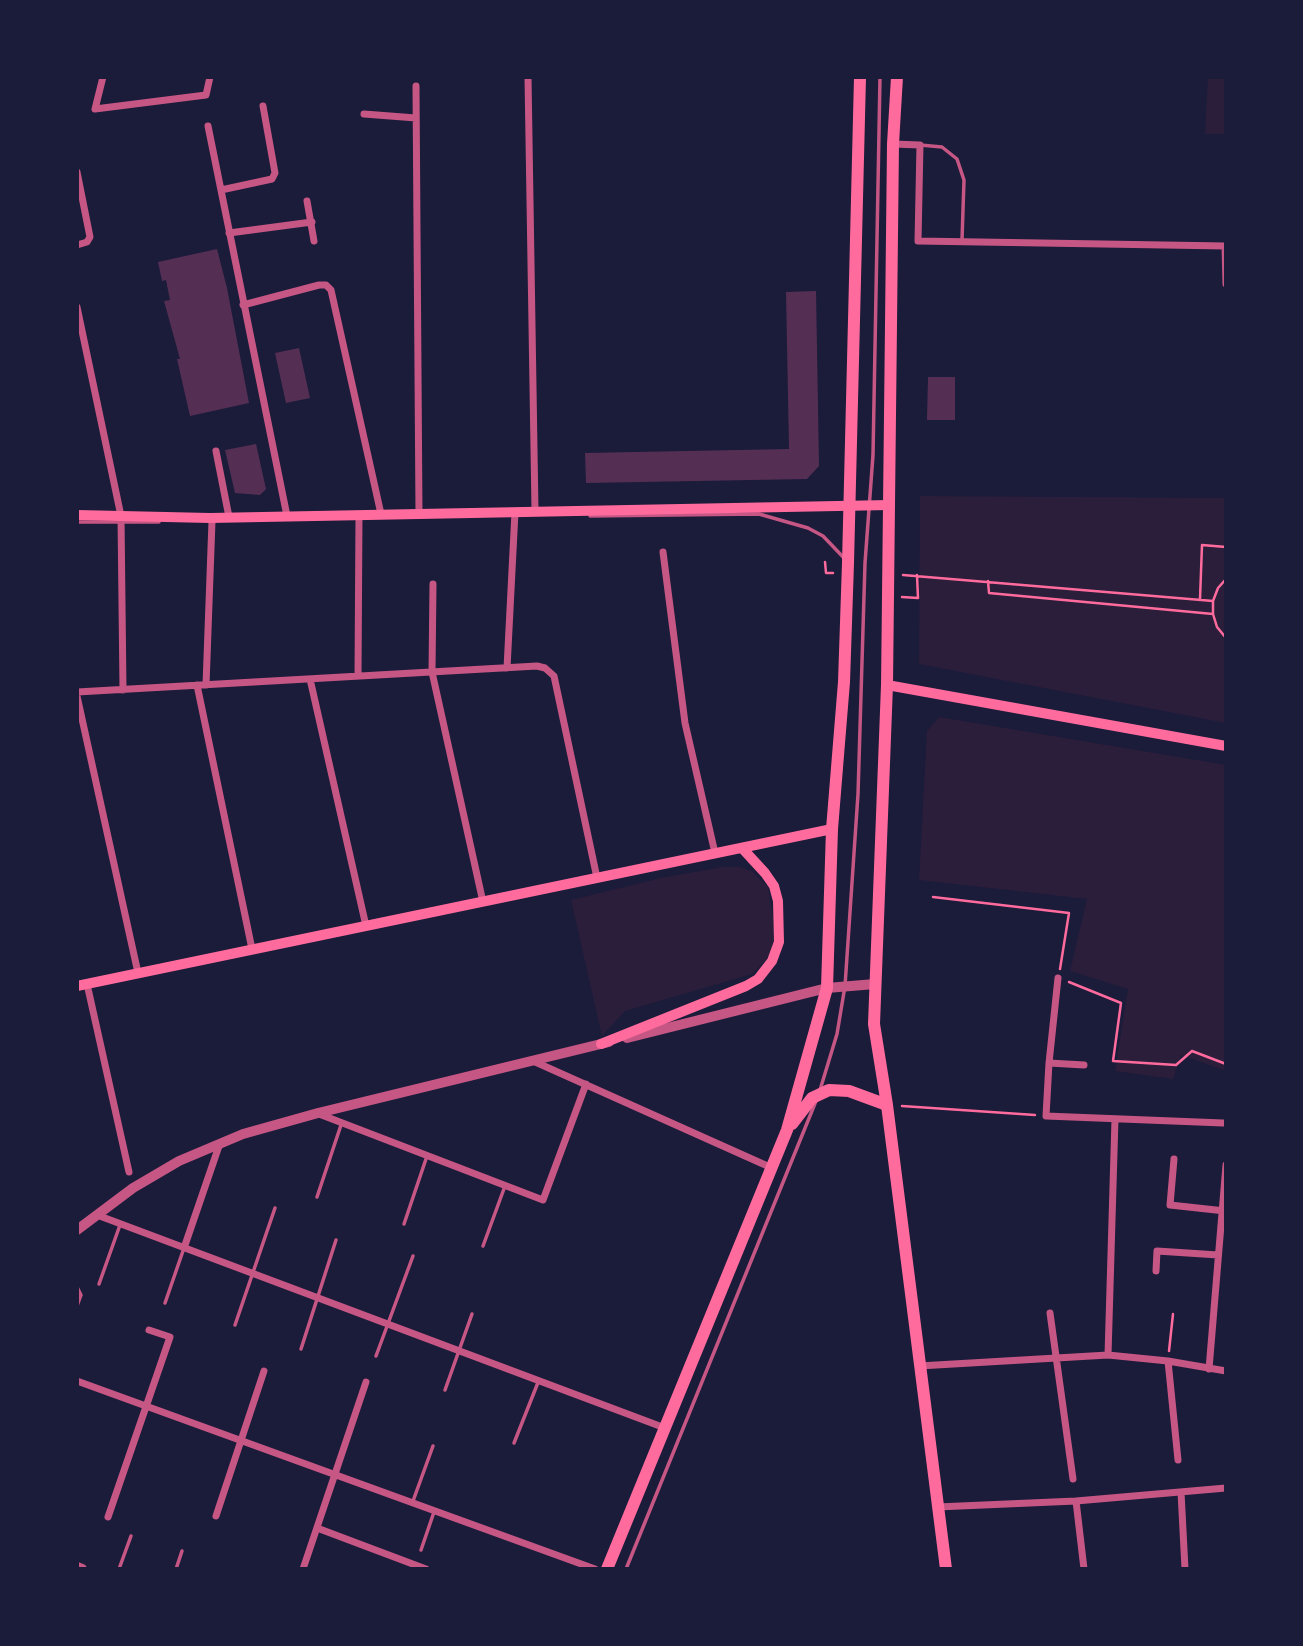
<!DOCTYPE html>
<style>
body{margin:0}
#map{position:relative;width:1303px;height:1646px;overflow:hidden;background:#1b1b3a;font-family:Overpass,sans-serif}
canvas{display:block}
.frame{position:absolute;inset:0;border:79px solid #1b1b3a;pointer-events:none}
</style>
<div id="map">
<canvas width="1303" height="1646"></canvas>
<div class="frame"></div>
</div>
<script>
const c = document.querySelector('canvas').getContext('2d');
c.lineJoin = 'round';
function fillPath(path, color) {
  c.fillStyle = color;
  c.fill(path, 'evenodd');
}
function shape(rows) {
  const path = new Path2D();
  for (const r of rows) {
    path.moveTo(r[0], r[1]);
    for (let i = 2; i < r.length; i += 2) path.lineTo(r[i], r[i + 1]);
  }
  return path;
}
function trace(path, color, width, dash) {
  c.strokeStyle = color;
  c.lineWidth = width;
  c.lineCap = dash ? 'butt' : 'round';
  c.setLineDash(dash || []);
  c.stroke(path);
}
fillPath(shape([
 [1208,77,1226,77,1226,134,1205,134],
 [920,496,1226,498,1226,723,919,664],
 [939,717,1226,765,1226,1071,1181,1055,1173,1079,1115,1071,1128,989,1070,971,1087,899,919,880,927,731],
 [723,867,739,867,752,871,768,887,773,916,774,942,767,959,752,974,625,1011,602,1036,571,900,661,878]
]), '#2a1e3b');
fillPath(shape([
 [217,249,227,288,249,403,190,416,177,359,180,359,164,301,170,300,166,280,162,281,158,262],
 [816,291,819,466,807,479,586,483,585,453,789,449,786,292],
 [299,348,310,398,286,403,275,353],
 [928,377,955,377,955,420,927,420],
 [256,444,266,489,260,495,235,493,225,450]
]), '#542f53');
trace(shape([
 [825,562,826,573,833,573],
 [903,575,1213,601],
 [1226,579,1218,588,1213,601,1213,614,1217,627,1226,638],
 [988,581,989,593,1213,614],
 [902,597,918,598,917,575],
 [1200,599,1202,545,1226,547],
 [933,897,1069,913,1060,969],
 [1069,982,1121,1003,1113,1061,1176,1065,1192,1051,1226,1064],
 [902,1106,1035,1115],
 [1169,1351,1173,1314]
]), '#ff6b9d', 2.5);
trace(shape([
 [920,145,942,147,957,159,964,180,962,240],
 [590,516,759,514,808,528,823,536,845,559],
 [77,522,159,522],
 [820,1090,837,1034,845,986,858,794,865,563,873,455,880,77],
 [317,1197,341,1125],
 [404,1224,427,1156],
 [483,1246,505,1186],
 [99,1284,120,1225],
 [77,1287,81,1295,77,1306],
 [165,1303,184,1248],
 [235,1325,275,1208],
 [301,1349,336,1240],
 [376,1356,413,1256],
 [445,1390,472,1314],
 [514,1443,539,1380],
 [413,1501,433,1446],
 [421,1550,434,1512],
 [119,1569,131,1536],
 [176,1569,182,1551],
 [626,1569,816,1101]
]), '#c65784', 3.5);
trace(shape([
 [103,77,95,109,206,95,210,77],
 [528,77,535,511],
 [416,86,419,514],
 [364,114,416,118],
 [208,126,287,516],
 [893,144,920,145,918,241,1226,246],
 [77,172,90,237,87,242,77,245],
 [221,190,272,179,275,173,263,106],
 [307,201,314,241],
 [229,233,312,222],
 [1225,246,1226,284],
 [243,305,319,285,326,285,331,290,381,514],
 [77,307,121,516,123,690],
 [216,451,229,517],
 [663,552,685,723,715,853],
 [433,584,432,672,483,902],
 [507,668,515,512],
 [358,676,359,515],
 [310,679,366,926],
 [197,685,252,949],
 [206,685,212,521,210,518],
 [77,692,537,666,545,668,554,676,597,878],
 [77,696,138,973],
 [1058,978,1049,1063,1046,1116,1223,1123],
 [87,984,129,1172],
 [533,1061,772,1168],
 [1049,1063,1084,1065],
 [319,1114,543,1200,586,1084],
 [1174,1159,1170,1205,1225,1211],
 [97,1215,665,1428],
 [184,1248,220,1143],
 [1156,1271,1157,1251,1218,1255],
 [1050,1313,1073,1479],
 [1108,1355,1115,1119],
 [1168,1361,1178,1460],
 [919,1366,1108,1355,1168,1361,1226,1371],
 [1209,1369,1226,1165],
 [77,1381,595,1569],
 [1181,1492,1185,1569],
 [1076,1501,1084,1569],
 [937,1507,1076,1501,1226,1488],
 [216,1516,264,1371],
 [108,1517,170,1337,149,1330],
 [317,1528,426,1569],
 [303,1569,366,1382]
]), '#c65784', 7);
trace(shape([
 [627,1038,827,988,875,984],
 [77,1230,133,1188,179,1161,243,1134,318,1113,609,1042],
 [77,1567,82,1569]
]), '#c65784', 10);
trace(shape([
 [77,515,210,518,890,505],
 [887,685,1226,746],
 [77,986,832,829],
 [601,1044,746,986,758,979,772,961,779,942,778,901,774,886,765,873,742,848]
]), '#ff6b9d', 10);
trace(shape([
 [897,77,893,144,887,685,874,1024,887,1105,946,1569],
 [792,1124,812,1098,829,1090,849,1091,887,1105],
 [607,1569,787,1130,827,988,832,829,844,682,848,563,860,77]
]), '#ff6b9d', 12);
</script>
